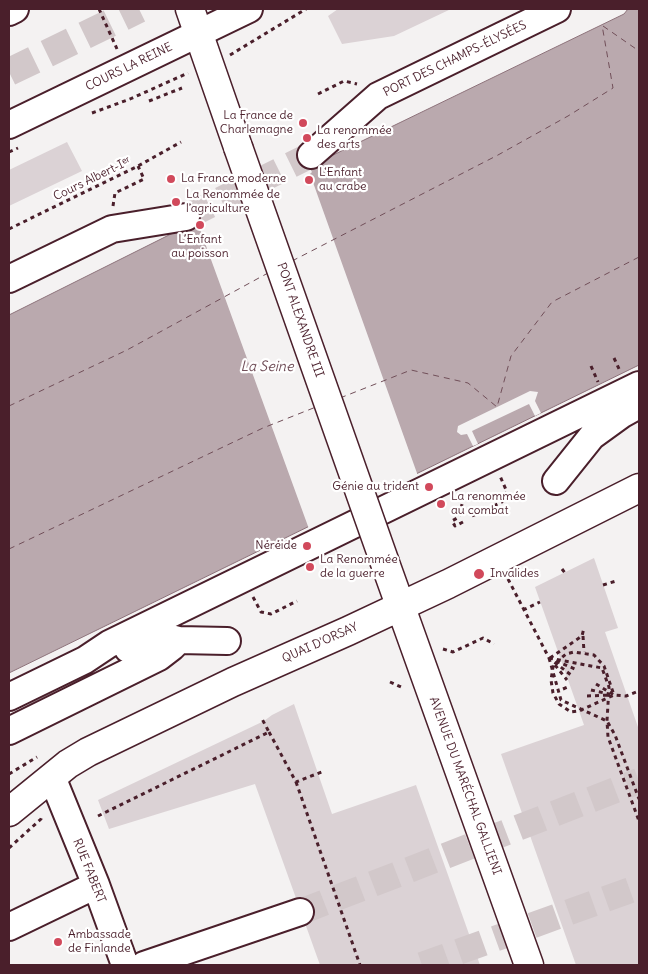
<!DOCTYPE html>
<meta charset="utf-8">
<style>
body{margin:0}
#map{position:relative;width:648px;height:974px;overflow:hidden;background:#f4f2f2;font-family:Delius,sans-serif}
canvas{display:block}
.frame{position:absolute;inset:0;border:10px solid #4a1f2b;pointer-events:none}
</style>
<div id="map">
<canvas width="648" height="974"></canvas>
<div class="frame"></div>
</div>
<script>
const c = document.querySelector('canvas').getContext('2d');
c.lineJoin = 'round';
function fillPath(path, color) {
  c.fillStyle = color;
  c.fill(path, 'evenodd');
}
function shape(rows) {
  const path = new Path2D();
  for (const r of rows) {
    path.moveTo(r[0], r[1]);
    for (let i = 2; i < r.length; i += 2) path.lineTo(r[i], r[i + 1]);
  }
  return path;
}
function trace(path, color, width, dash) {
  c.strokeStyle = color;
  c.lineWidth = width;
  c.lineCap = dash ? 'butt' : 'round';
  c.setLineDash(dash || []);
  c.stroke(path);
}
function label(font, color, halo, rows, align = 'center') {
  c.font = font + ' Delius,sans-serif';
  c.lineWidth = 4.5;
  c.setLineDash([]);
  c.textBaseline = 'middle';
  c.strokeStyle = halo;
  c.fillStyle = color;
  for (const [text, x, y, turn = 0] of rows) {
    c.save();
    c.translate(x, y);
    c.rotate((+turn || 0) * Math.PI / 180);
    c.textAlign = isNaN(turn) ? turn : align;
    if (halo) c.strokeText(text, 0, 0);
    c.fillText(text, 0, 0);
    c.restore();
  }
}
fillPath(shape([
 [338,9,451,9,394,36,342,44,328,16],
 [67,142,82,171,9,206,9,170],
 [594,558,618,628,605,632,639,730,639,965,576,965,501,754,584,725,535,587],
 [294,704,332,814,416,785,480,965,320,965,255,784,109,829,98,800,264,721,272,715]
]), '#dbd2d5');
const water = shape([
 [628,9,639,9,639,365,9,673,9,315,197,221,624,14,628,9]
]);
fillPath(water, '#baa9ae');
trace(water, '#8d727a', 1);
fillPath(shape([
 [307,164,308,170,310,169,312,172,310,174,418,476,309,529,197,221,189,222],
 [530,391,538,392,535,401,541,413,535,416,529,404,472,431,478,444,473,446,467,434,461,435,457,432,458,426]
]), '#f4f2f2');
trace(shape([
 [603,26,639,51],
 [292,261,498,155,568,116,613,88,602,25],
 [340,398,411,370,468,383,497,407,511,356,552,302,639,257],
 [9,406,127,350,268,273],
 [9,549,263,428,316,407]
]), '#714f59', 1, [6, 5]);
trace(shape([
 [186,217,311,155],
 [300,912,639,781],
 [422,965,639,887]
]), '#d2c8ca', 26, [26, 13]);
trace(shape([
 [9,72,139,9]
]), '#d2c8ca', 28, [28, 14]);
const minor = shape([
 [9,12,15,9],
 [9,125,249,9],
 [311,155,378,96,557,9],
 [9,279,112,229,186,217],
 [556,481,592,436,621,415,639,405],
 [179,640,227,641],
 [9,697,85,660,109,644,639,385],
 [9,731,159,657,172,647,179,640,171,638,155,639,128,649],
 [52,777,96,885,125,965],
 [9,927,96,885],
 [144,965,300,912]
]);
const major = shape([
 [190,9,238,147],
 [385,563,529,965],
 [9,812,68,764,88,752,233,682,348,631,448,584,639,488]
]);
trace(minor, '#4a1f2b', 30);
trace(major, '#4a1f2b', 31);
trace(shape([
 [99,9,117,49],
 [230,55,306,9],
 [318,94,344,81,357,84],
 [149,101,182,88],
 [92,113,130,99,188,73],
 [9,152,18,148],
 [113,206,115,193,144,179,138,166],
 [9,229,138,166,181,142],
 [614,358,620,371],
 [591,366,598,382],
 [472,516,502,502,507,492,500,476],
 [463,522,455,526,452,521,459,517,463,500,463,496],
 [562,569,565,573],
 [508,579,549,658,571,675],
 [603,585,616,581],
 [253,597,261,612,271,614,297,601],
 [523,610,540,602],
 [583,636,584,652],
 [443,649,453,652,483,638,494,644],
 [549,658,602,668,609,687,607,721,608,737,639,821],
 [549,658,561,700,607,721,615,735,639,799],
 [550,658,582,636,584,628],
 [556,661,575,669],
 [555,665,567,680],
 [390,682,401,687],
 [596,684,614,695,604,666,594,655,574,652,566,654,559,660,553,667,551,680,553,693,559,704,571,712,579,711,614,695,626,696,639,691],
 [563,689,570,686],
 [591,690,609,694],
 [587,696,609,695],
 [269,732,296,782,324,771],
 [9,774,37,757],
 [296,782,360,965],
 [98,816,269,732,261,717],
 [9,848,41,819,42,816]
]), '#4a1f2b', 3, [4, 4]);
trace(minor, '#fff', 26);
trace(major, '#fff', 28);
const majorBridge = shape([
 [238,147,385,563]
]);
trace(majorBridge, '#4a1f2b', 31, []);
trace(majorBridge, '#fff', 28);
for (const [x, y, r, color] of [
 [303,123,5,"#d1495b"],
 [307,138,5,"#d1495b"],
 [171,179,5,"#d1495b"],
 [309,180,5,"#d1495b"],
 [176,202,5,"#d1495b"],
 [200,225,5,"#d1495b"],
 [429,487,5,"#d1495b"],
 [441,504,5,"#d1495b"],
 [307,546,5,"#d1495b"],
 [310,567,5,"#d1495b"],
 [479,574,6,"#d1495b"],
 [58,942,5,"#d1495b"]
]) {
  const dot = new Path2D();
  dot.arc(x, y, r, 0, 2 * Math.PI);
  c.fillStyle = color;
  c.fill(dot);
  trace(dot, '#fff', 2);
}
label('12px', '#4a1f2b', '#fff', [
 ["PORT DES CHAMPS-ÉLYSÉES",455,59,-26],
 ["COURS LA REINE",129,67,-26],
 ["Cours Albert-Iᵉʳ",92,179,-26],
 ["PONT ALEXANDRE III",300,320,71],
 ["QUAI D'ORSAY",320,643,-24],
 ["AVENUE DU MARÉCHAL GALLIENI",465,786,70],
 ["RUE FABERT",89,871,68]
]);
label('12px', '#4a1f2b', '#fff', [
 ["La France de",293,116,"right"],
 ["Charlemagne",293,130,"right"],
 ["La renommée",317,131],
 ["des arts",317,145],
 ["L'Enfant",319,173],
 ["au crabe",319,187],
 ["La France moderne",181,179],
 ["La Renommée de",186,195],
 ["l'agriculture",186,209],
 ["L’Enfant",200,240,"center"],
 ["au poisson",200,254,"center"],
 ["Génie au trident",419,487,"right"],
 ["La renommée",451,497],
 ["au combat",451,511],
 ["Néréide",297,546,"right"],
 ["La Renommée",320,560],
 ["de la guerre",320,574],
 ["Invalides",490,574],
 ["Ambassade",68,935],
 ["de Finlande",68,949]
], 'left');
label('italic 14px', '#714f59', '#fff', [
 ["La Seine",267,367]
]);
</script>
